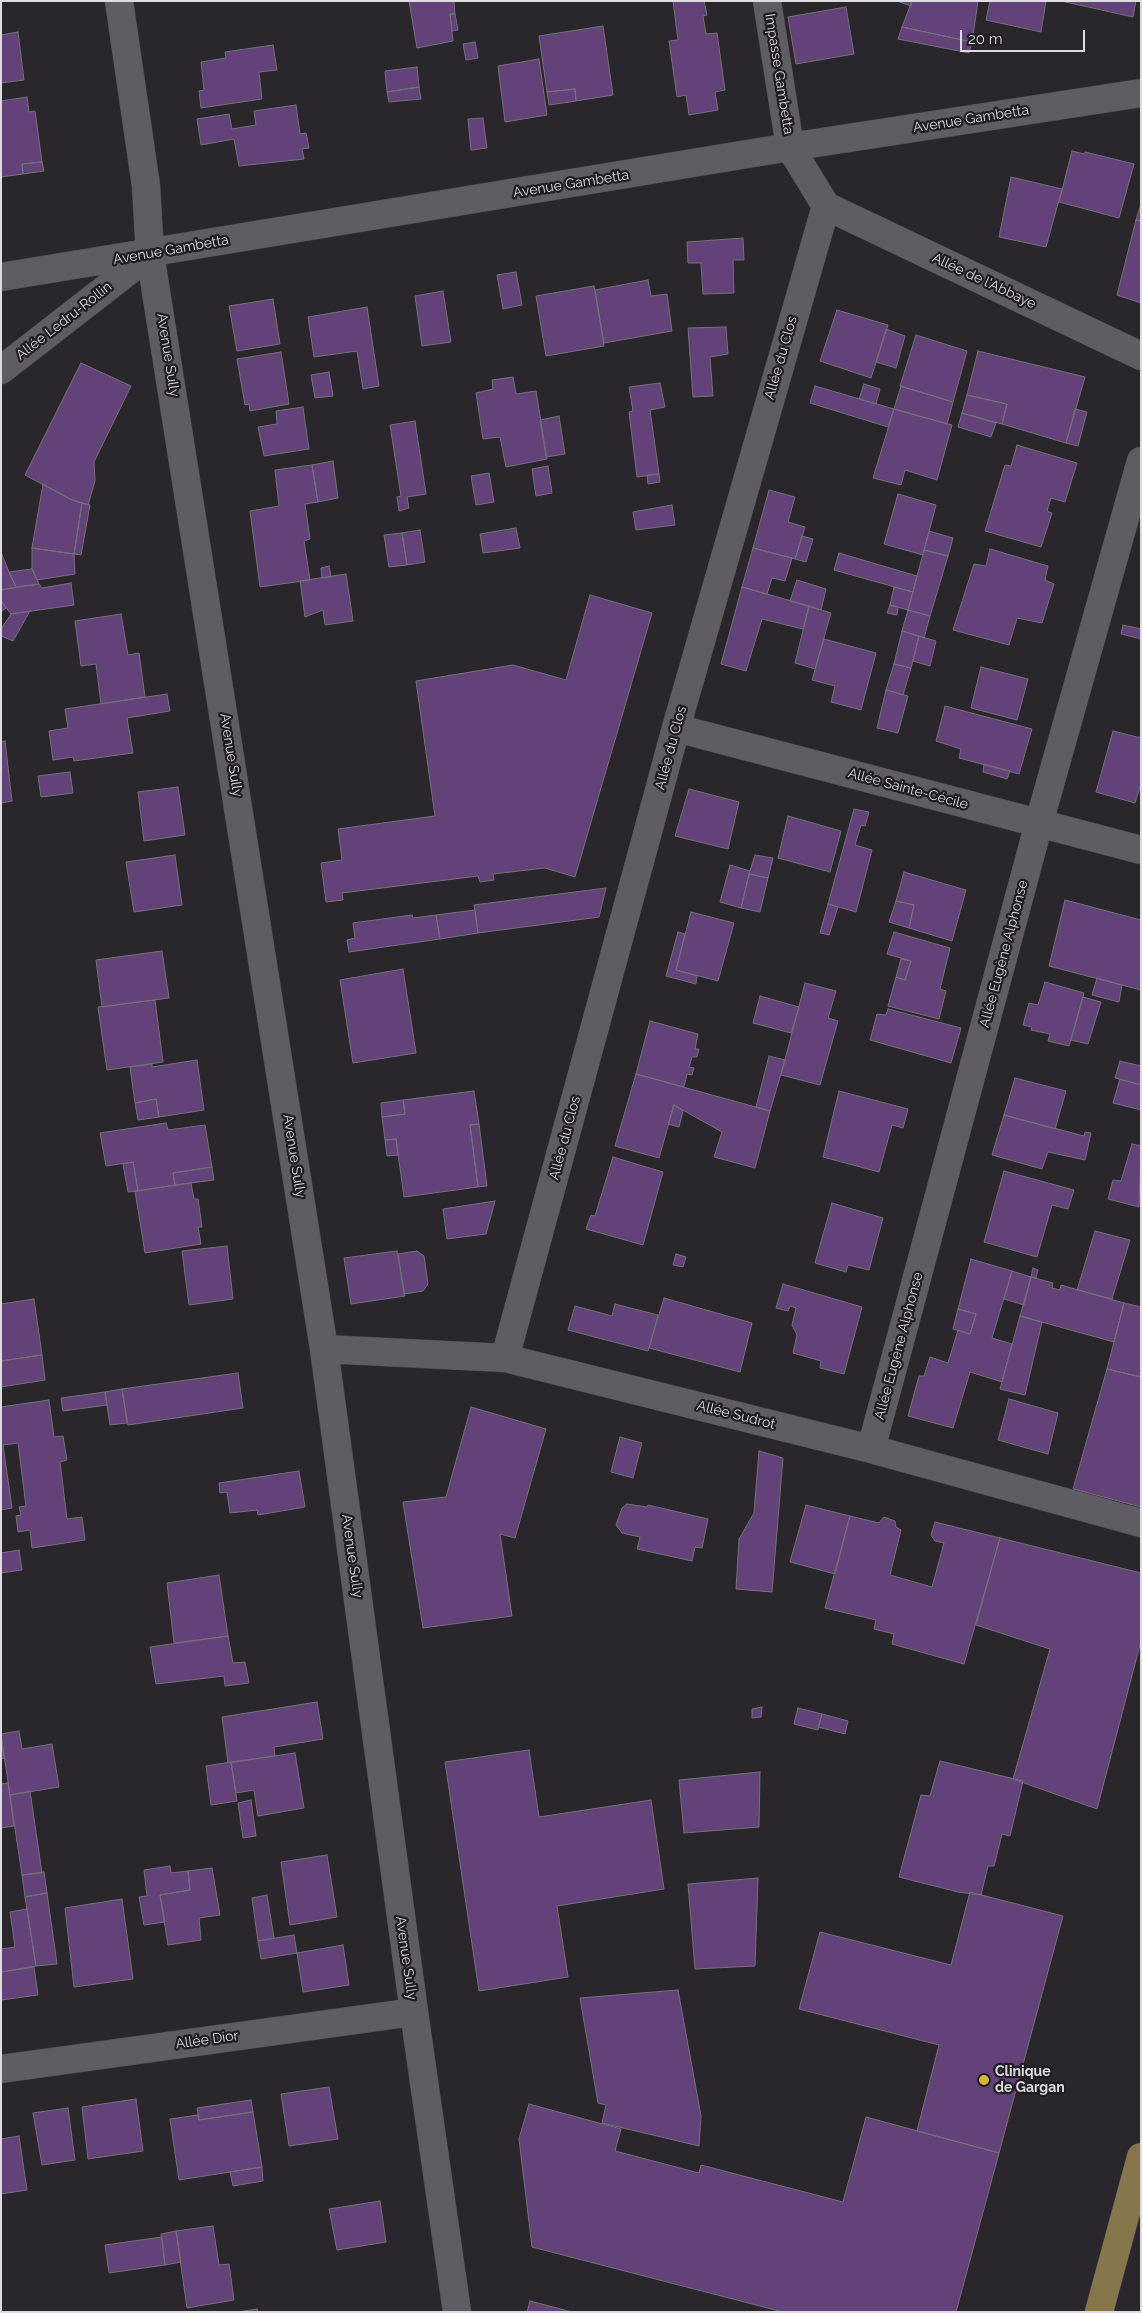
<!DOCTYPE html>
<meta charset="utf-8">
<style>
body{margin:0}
#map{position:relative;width:1142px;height:2313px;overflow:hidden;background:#29262c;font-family:Raleway,sans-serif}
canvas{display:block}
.frame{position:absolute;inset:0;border:2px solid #dedce0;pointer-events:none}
.scale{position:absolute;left:960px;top:30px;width:125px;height:22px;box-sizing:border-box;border:2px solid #dedce0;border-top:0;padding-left:6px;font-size:15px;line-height:18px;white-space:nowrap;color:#dedce0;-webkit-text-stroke:4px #201d22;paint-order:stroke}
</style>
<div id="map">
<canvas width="1142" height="2313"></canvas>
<div class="frame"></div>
<div class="scale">20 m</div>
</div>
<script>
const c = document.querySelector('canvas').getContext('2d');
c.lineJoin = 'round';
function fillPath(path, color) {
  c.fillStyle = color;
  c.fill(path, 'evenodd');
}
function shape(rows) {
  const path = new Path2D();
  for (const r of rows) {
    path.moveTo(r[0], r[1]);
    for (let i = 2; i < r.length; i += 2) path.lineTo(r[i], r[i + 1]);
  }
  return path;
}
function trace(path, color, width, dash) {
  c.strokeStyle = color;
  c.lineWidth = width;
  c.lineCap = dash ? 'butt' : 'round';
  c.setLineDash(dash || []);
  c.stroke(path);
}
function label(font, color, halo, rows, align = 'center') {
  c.font = font + ' Raleway,sans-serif';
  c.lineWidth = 4.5;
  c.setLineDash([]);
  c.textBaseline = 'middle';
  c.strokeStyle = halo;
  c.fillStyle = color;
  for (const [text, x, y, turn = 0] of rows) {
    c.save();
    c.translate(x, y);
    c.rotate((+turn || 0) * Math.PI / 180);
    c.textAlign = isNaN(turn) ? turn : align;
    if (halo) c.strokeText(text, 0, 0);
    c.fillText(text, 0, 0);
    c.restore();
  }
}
const building = shape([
 [409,1,454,1,455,14,450,14,453,41,417,48,409,1],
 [673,1,704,1,707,15,703,16,706,34,717,33,725,90,715,92,718,110,689,115,686,95,677,97,669,41,678,40,673,1],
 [897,1,912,1,911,6,897,1],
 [912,1,978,1,972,42,902,27,912,1],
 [990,1,1046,1,1041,32,986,20,990,1],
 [1061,1,1136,1,1133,17,1061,1],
 [846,7,854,54,796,64,788,17,846,7],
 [450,14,455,14,458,30,452,31,450,14],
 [603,26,613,95,576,101,575,89,547,92,539,36,603,26],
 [902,27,972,42,969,53,898,39,902,27],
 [18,32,24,80,1,83,1,35,18,32],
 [475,42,478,58,466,60,463,44,475,42],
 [273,45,277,70,259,72,262,99,201,108,199,91,204,90,201,62,226,58,225,52,273,45],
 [539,59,547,115,505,122,498,66,539,59],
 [417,67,419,87,387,92,385,71,417,67],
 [419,87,421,99,389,102,387,92,419,87],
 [575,89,576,101,549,105,547,92,575,89],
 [27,97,29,112,35,111,42,162,22,164,23,174,1,177,1,101,27,97],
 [296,105,300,134,306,133,309,148,302,149,304,159,239,166,234,139,201,145,197,119,229,114,232,129,256,125,254,111,296,105],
 [483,118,487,148,471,150,468,119,483,118],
 [1072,151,1084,154,1085,152,1134,164,1119,218,1059,202,1072,151],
 [42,162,44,171,23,174,22,164,42,162],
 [1011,177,1062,189,1046,247,999,237,1011,177],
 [1141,204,1141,221,1136,220,1141,204],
 [1136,220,1141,221,1141,303,1117,295,1136,220],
 [743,238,744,260,733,260,734,293,703,294,701,263,688,263,687,242,743,238],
 [516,272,522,305,503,309,497,275,516,272],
 [648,280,651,296,667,294,672,331,604,343,595,290,648,280],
 [594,286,604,346,546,356,536,296,594,286],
 [443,291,451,342,422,346,415,296,443,291],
 [273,299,280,344,237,351,229,306,273,299],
 [367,307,379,386,363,389,357,351,314,357,308,317,367,307],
 [837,310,888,325,871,378,820,361,837,310],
 [726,327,728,354,710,357,713,396,693,397,688,328,726,327],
 [886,329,905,336,896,368,876,362,886,329],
 [916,335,967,351,953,402,900,386,916,335],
 [978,351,1085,377,1066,443,1002,424,1007,404,967,395,978,351],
 [281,352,289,404,250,411,249,404,245,405,237,359,281,352],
 [81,363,131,386,94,462,95,481,88,505,72,500,25,475,81,363],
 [329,372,333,396,315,398,311,375,329,372],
 [513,377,516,394,536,391,547,459,506,467,500,437,483,439,476,393,493,389,492,380,513,377],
 [660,383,665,407,650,410,659,474,637,477,629,412,633,411,629,387,660,383],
 [864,384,880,389,876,404,859,399,864,384],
 [815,386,894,409,888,427,810,403,815,386],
 [901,386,953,402,947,424,894,409,901,386],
 [967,395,1007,404,1002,424,962,413,967,395],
 [303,407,309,449,264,456,258,427,277,424,276,411,303,407],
 [894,409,952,425,937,480,905,470,901,485,873,478,894,409],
 [1075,409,1087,412,1078,446,1066,443,1075,409],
 [962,413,996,423,991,437,958,427,962,413],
 [559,416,565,454,546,457,540,420,559,416],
 [415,421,426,494,407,497,409,508,399,511,397,497,401,496,390,425,415,421],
 [1017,445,1077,463,1065,502,1051,498,1047,511,1052,513,1041,547,985,531,1005,465,1011,466,1017,445],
 [333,461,338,498,318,502,312,465,333,461],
 [312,465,318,502,305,504,310,539,304,541,310,580,260,587,250,511,279,506,275,470,312,465],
 [548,466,552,493,536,496,532,469,548,466],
 [489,473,494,502,476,505,471,476,489,473],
 [659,474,660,482,648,484,647,475,659,474],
 [43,484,72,500,82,503,74,554,32,548,43,484],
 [769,490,795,497,788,522,805,527,795,559,753,548,769,490],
 [898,494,936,505,923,555,884,544,898,494],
 [82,503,90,505,81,555,74,554,82,503],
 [672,505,675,525,636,530,633,512,672,505],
 [516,528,520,548,483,553,480,534,516,528],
 [420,530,425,562,407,565,402,533,420,530],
 [929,531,953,538,948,556,924,550,929,531],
 [402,533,407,565,389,567,384,535,402,533],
 [802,536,813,539,806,562,795,559,802,536],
 [32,548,74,554,75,574,37,580,32,569,32,548],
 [753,548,792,558,785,581,772,578,767,594,742,587,753,548],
 [990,549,1048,566,1045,580,1054,584,1042,623,1017,618,1009,645,953,630,974,564,986,566,990,549],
 [924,550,948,556,930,616,908,610,924,550],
 [1,552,9,572,16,587,1,590,1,552],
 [839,553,917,576,913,592,834,570,839,553],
 [329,566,331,577,322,578,321,568,329,566],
 [32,569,39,584,16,587,9,572,32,569],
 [346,574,353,621,325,625,323,610,305,617,300,581,346,574],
 [797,580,826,589,821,610,790,601,797,580],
 [71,583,74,605,11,614,1,601,1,590,39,584,42,588,71,583],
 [742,587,809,606,803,629,762,619,746,671,721,664,742,587],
 [894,587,913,592,908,610,890,605,894,587],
 [590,595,652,613,575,877,545,868,493,874,494,880,480,882,478,876,342,893,343,900,326,902,321,863,342,860,338,829,435,816,416,681,513,665,566,680,590,595],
 [1,601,6,608,1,612,1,601],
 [890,605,898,607,897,615,887,613,890,605],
 [809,606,831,613,815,669,795,663,809,606],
 [908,610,930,616,924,638,902,631,908,610],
 [30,611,13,641,1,636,1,629,11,614,30,611],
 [121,614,128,655,139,653,145,697,101,704,96,664,81,666,75,621,121,614],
 [1123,625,1141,629,1141,639,1121,634,1123,625],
 [902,631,919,636,911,668,894,664,902,631],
 [919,636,936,641,930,666,913,661,919,636],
 [824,639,876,653,861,710,831,702,835,686,812,680,824,639],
 [894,664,911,668,903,695,886,690,894,664],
 [981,667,1028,679,1017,720,971,708,981,667],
 [886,690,908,696,898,733,877,728,886,690],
 [167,694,170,711,127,718,133,753,74,761,73,757,53,760,49,731,68,728,65,709,167,694],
 [945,706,1032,729,1019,774,959,758,961,749,936,741,945,706],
 [1113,731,1141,738,1141,784,1135,803,1096,792,1113,731],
 [5,741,12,801,1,803,1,742,5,741],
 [984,764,1010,771,1007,779,983,772,984,764],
 [70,772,73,793,41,797,38,776,70,772],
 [178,787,185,835,144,841,138,792,178,787],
 [689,789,739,802,728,849,675,836,689,789],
 [854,809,869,812,865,826,861,825,855,845,872,850,856,912,828,904,854,809],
 [788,816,841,831,830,872,778,858,788,816],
 [175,855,182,905,134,912,126,862,175,855],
 [755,855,773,858,768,878,749,874,755,855],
 [730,865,750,871,741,908,720,902,730,865],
 [904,872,966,890,952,941,909,928,914,905,896,901,904,872],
 [749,874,768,878,760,912,741,908,749,874],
 [606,888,599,917,478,933,474,905,606,888],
 [1065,900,1141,920,1141,990,1049,966,1065,900],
 [896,901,914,905,909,928,889,922,896,901],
 [828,904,838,907,829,935,820,933,828,904],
 [475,910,478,933,440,939,436,915,475,910],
 [691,912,734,923,718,981,676,970,691,912],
 [412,915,413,918,436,915,440,939,349,952,347,940,355,938,353,923,412,915],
 [678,932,685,934,676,970,697,976,696,984,666,976,678,932],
 [894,932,950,948,940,989,946,991,939,1019,888,1006,896,977,905,980,911,961,887,954,894,932],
 [162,951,169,998,102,1007,96,960,162,951],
 [901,959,911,961,905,980,896,977,901,959],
 [403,969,416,1053,353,1063,340,980,403,969],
 [1097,978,1122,985,1119,1002,1092,995,1097,978],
 [1045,982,1084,993,1069,1046,1048,1041,1050,1034,1031,1030,1032,1027,1023,1025,1029,1003,1038,1005,1045,982],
 [805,983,836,991,828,1018,838,1021,820,1085,781,1075,805,983],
 [760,996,799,1007,791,1033,753,1023,760,996],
 [1083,997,1101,1002,1088,1044,1071,1040,1083,997],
 [155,1000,163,1062,107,1070,98,1007,155,1000],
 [888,1009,961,1028,951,1063,870,1040,877,1014,886,1015,888,1009],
 [650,1021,698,1034,695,1049,699,1049,697,1057,692,1057,689,1067,694,1068,692,1075,687,1074,684,1087,636,1074,650,1021],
 [769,1056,785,1060,770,1111,756,1107,769,1056],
 [197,1060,204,1110,159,1117,156,1099,135,1103,130,1067,152,1064,152,1067,197,1060],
 [1120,1061,1141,1066,1141,1085,1115,1078,1120,1061],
 [636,1074,770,1111,755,1168,714,1157,722,1132,674,1105,659,1158,615,1146,636,1074],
 [1015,1078,1066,1091,1055,1129,1004,1115,1015,1078],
 [1120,1079,1141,1085,1141,1110,1113,1103,1120,1079],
 [474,1091,479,1124,470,1125,478,1187,404,1197,396,1139,385,1140,382,1117,405,1114,403,1100,474,1091],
 [839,1091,908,1109,903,1128,892,1125,879,1172,823,1157,839,1091],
 [156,1099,159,1117,138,1120,135,1103,156,1099],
 [403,1100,405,1114,382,1117,381,1103,403,1100],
 [674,1105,683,1111,679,1127,668,1124,674,1105],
 [1004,1115,1084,1136,1085,1132,1091,1133,1085,1160,1048,1152,1042,1169,992,1155,1004,1115],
 [166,1123,168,1130,205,1125,212,1167,173,1173,175,1185,138,1191,133,1162,106,1166,100,1133,166,1123],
 [479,1124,487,1186,478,1187,470,1125,479,1124],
 [396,1139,398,1155,387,1156,385,1140,396,1139],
 [1132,1144,1141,1146,1139,1207,1108,1199,1113,1180,1121,1181,1132,1144],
 [613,1157,663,1172,643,1245,586,1229,591,1215,595,1216,613,1157],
 [133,1162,138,1191,128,1192,123,1164,133,1162],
 [212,1167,214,1180,175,1185,173,1173,212,1167],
 [1004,1171,1074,1190,1068,1209,1052,1205,1037,1257,984,1242,1004,1171],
 [191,1183,194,1199,198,1199,202,1227,198,1227,201,1244,145,1253,135,1191,191,1183],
 [495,1201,486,1234,447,1239,443,1209,495,1201],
 [832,1203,883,1218,869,1270,848,1265,846,1272,815,1263,832,1203],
 [1095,1231,1130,1240,1112,1299,1077,1290,1095,1231],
 [227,1246,233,1299,189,1305,182,1251,227,1246],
 [397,1251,405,1296,351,1304,344,1258,397,1251],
 [417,1251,424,1256,428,1284,423,1291,404,1294,398,1254,417,1251],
 [676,1254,686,1257,683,1267,673,1265,676,1254],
 [971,1259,1012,1271,992,1338,1012,1344,1002,1382,970,1372,953,1428,908,1416,919,1376,924,1376,930,1357,948,1363,958,1330,970,1334,976,1314,958,1309,971,1259],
 [1033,1268,1038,1270,1036,1278,1031,1277,1033,1268],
 [1012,1271,1031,1277,1024,1305,1004,1299,1012,1271],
 [1031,1277,1053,1283,1052,1288,1060,1290,1061,1285,1124,1303,1114,1342,1020,1316,1031,1277],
 [783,1284,862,1307,844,1374,820,1368,821,1361,793,1353,797,1335,792,1325,796,1308,790,1306,788,1311,776,1308,783,1284],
 [664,1298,752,1323,740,1372,649,1348,664,1298],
 [34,1299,42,1355,1,1361,1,1304,34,1299],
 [1124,1303,1141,1307,1141,1377,1107,1369,1124,1303],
 [615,1304,658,1315,648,1351,568,1330,575,1306,612,1316,615,1304],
 [958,1309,976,1314,970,1334,953,1329,958,1309],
 [1020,1316,1042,1322,1025,1395,1000,1389,1020,1316],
 [42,1355,45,1380,1,1387,1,1361,42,1355],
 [1107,1369,1141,1377,1141,1507,1073,1489,1107,1369],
 [238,1373,243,1408,128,1425,122,1389,238,1373],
 [122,1389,127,1423,110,1425,105,1392,122,1389],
 [105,1392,107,1405,63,1411,61,1398,105,1392],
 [1009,1399,1058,1413,1048,1454,998,1440,1009,1399],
 [49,1400,54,1437,63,1436,67,1460,60,1462,67,1519,82,1517,85,1540,32,1548,30,1530,18,1532,16,1516,21,1515,19,1507,26,1506,18,1443,3,1445,12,1508,1,1510,1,1407,49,1400],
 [471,1407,546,1429,515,1538,500,1534,512,1616,423,1628,403,1502,446,1497,471,1407],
 [620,1437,642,1443,633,1478,611,1472,620,1437],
 [759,1451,783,1458,772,1592,736,1589,739,1539,754,1513,759,1451],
 [299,1471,305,1507,258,1515,257,1510,230,1513,227,1492,220,1493,219,1483,299,1471],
 [627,1504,647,1507,648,1505,708,1519,702,1548,695,1547,692,1561,637,1549,640,1537,622,1533,616,1525,622,1508,627,1504],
 [806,1505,850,1516,835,1574,790,1562,806,1505],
 [850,1516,879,1523,884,1517,895,1521,896,1527,901,1530,890,1575,932,1587,944,1543,935,1541,931,1535,935,1522,1000,1538,964,1664,892,1644,894,1634,874,1629,876,1620,825,1608,850,1516],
 [1000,1538,1141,1573,1141,1641,1097,1809,1013,1779,1050,1649,976,1625,1000,1538],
 [19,1550,22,1570,1,1573,1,1553,19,1550],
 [219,1575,228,1636,174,1643,167,1583,219,1575],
 [228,1636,233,1663,245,1662,249,1683,225,1686,224,1676,156,1684,150,1647,228,1636],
 [317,1702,323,1739,274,1747,275,1756,228,1763,222,1717,317,1702],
 [762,1707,761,1717,752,1718,752,1709,762,1707],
 [798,1708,822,1714,818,1730,794,1724,798,1708],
 [822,1714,848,1721,845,1734,818,1727,822,1714],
 [19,1731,22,1749,52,1744,59,1787,10,1795,1,1734,19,1731],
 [1,1739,4,1758,1,1759,1,1739],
 [529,1750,539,1817,651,1800,664,1889,557,1906,568,1977,479,1991,445,1762,529,1750],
 [295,1753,304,1808,258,1816,254,1790,236,1793,231,1762,295,1753],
 [940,1761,1023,1781,1010,1836,1002,1834,994,1866,988,1866,981,1895,958,1892,899,1877,921,1795,930,1796,940,1761],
 [231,1762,237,1801,211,1805,206,1766,231,1762],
 [760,1772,759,1827,684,1833,679,1780,760,1772],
 [8,1783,14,1826,1,1828,1,1784,8,1783],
 [30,1791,42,1873,22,1875,10,1795,30,1791],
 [251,1800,256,1836,243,1838,238,1803,251,1800],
 [327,1855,337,1917,290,1925,281,1862,327,1855],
 [170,1866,171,1873,188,1871,190,1890,160,1895,165,1922,144,1925,139,1897,147,1896,144,1870,170,1866],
 [212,1868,220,1915,199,1918,201,1940,168,1945,160,1895,190,1890,188,1871,212,1868],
 [44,1872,47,1893,25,1897,22,1875,44,1872],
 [758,1878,755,1966,695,1969,688,1884,758,1878],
 [970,1892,1063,1916,999,2153,917,2131,939,2045,799,2009,820,1932,951,1965,970,1892],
 [47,1893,57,1964,36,1966,25,1897,47,1893],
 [267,1895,274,1938,258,1941,252,1898,267,1895],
 [122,1899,133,1979,74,1987,65,1908,122,1899],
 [27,1909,36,1966,1,1972,1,1949,15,1947,10,1912,27,1909],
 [294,1935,297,1953,261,1959,258,1941,294,1935],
 [343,1945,349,1985,303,1992,297,1953,343,1945],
 [34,1967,38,1995,1,2000,1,1972,34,1967],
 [678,1990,701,2116,699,2146,602,2123,606,2105,598,2103,580,1998,678,1990],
 [329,2087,338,2139,289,2146,281,2094,329,2087],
 [136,2099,143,2151,88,2159,82,2107,136,2099],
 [251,2100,253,2112,199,2120,197,2108,251,2100],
 [529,2104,621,2129,615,2151,699,2173,701,2165,843,2202,866,2117,999,2153,956,2312,783,2312,532,2247,519,2139,529,2104],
 [68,2108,75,2160,42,2165,33,2113,68,2108],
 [253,2112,262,2167,179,2180,170,2119,198,2115,199,2120,253,2112],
 [19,2136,27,2190,1,2194,1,2139,19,2136],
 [262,2167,263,2181,233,2186,230,2172,262,2167],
 [380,2201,386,2242,337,2250,329,2209,380,2201],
 [213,2226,219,2265,229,2264,234,2300,187,2308,176,2231,213,2226],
 [176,2231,181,2262,165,2265,161,2234,176,2231],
 [162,2237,165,2265,109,2273,105,2245,162,2237],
 [530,2301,572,2312,527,2312,530,2301],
 [257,2309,258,2312,237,2312,257,2309]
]);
fillPath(building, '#63427a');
trace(building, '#757179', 1);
const minor = shape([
 [119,1,146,186,150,254,324,1349,414,2012,457,2312],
 [826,206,1141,356],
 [1,277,790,147,1141,93],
 [1,370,149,255],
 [676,728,1141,850],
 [324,1349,505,1358,871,1449,1141,1523],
 [505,1358,676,728,826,206,790,147,767,1],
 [871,1449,1039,823,1141,461],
 [1,2069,414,2012]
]);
const major = shape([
 [1099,2312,1141,2157]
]);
trace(minor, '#47444a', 29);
trace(major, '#47444a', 29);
trace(minor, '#605c63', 28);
trace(major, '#86764c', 28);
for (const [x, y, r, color] of [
 [984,2080,6,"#d7b434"]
]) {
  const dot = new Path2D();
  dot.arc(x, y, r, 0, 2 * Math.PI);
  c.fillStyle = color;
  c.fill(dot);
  trace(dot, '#201d22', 2);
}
label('14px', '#dedce0', '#201d22', [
 ["Impasse Gambetta",779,74,81],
 ["Avenue Gambetta",971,119,-9],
 ["Avenue Gambetta",571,184,-9],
 ["Avenue Gambetta",171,250,-10],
 ["Allée de l'Abbaye",984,281,25],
 ["Allée Ledru-Rollin",64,321,-38],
 ["Avenue Sully",168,355,81],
 ["Allée du Clos",781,358,-74],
 ["Allée du Clos",671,748,-75],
 ["Avenue Sully",231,755,81],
 ["Allée Sainte-Cécile",908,789,15],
 ["Allée Eugène Alphonse",1004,954,-75],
 ["Allée du Clos",565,1138,-75],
 ["Avenue Sully",294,1156,81],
 ["Allée Eugène Alphonse",899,1346,-75],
 ["Allée Sudrot",736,1415,14],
 ["Avenue Sully",352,1556,82],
 ["Avenue Sully",406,1958,82],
 ["Allée Dior",207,2040,-8]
]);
label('bold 14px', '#dedce0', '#201d22', [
 ["Clinique",995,2072],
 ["de Gargan",995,2088]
], 'left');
</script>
